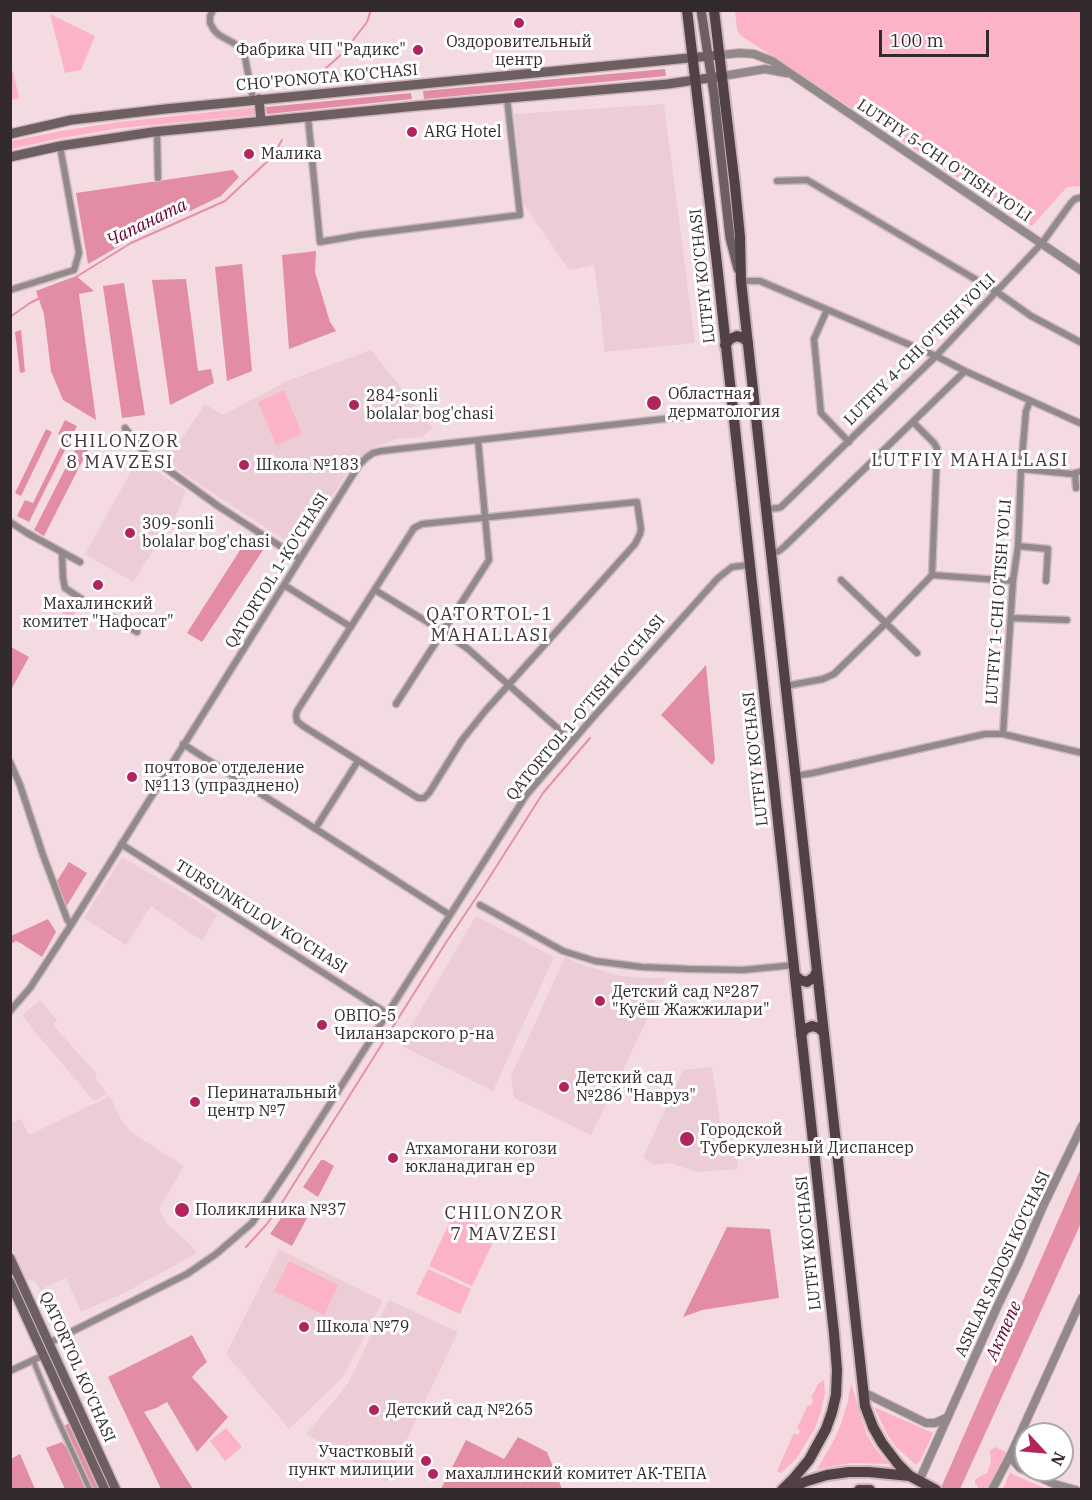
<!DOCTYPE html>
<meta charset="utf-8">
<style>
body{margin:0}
#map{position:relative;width:1092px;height:1500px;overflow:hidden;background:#f4dbe1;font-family:"IBM Plex Serif",serif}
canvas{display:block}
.frame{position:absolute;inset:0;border:12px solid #31292b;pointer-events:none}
.north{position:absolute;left:1014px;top:1422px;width:60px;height:60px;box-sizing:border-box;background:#fff;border:2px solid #ada9aa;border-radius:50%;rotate:116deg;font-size:16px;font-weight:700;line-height:24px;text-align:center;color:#31292b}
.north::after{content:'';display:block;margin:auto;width:21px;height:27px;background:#b1245d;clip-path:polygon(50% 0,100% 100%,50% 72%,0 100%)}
.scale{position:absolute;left:879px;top:30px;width:110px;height:27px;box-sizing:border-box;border:3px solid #31292b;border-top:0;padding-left:8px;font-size:18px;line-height:21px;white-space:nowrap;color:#31292b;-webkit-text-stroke:4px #fff;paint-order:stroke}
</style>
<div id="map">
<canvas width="1092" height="1500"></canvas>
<div class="frame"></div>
<div class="north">N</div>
<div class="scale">100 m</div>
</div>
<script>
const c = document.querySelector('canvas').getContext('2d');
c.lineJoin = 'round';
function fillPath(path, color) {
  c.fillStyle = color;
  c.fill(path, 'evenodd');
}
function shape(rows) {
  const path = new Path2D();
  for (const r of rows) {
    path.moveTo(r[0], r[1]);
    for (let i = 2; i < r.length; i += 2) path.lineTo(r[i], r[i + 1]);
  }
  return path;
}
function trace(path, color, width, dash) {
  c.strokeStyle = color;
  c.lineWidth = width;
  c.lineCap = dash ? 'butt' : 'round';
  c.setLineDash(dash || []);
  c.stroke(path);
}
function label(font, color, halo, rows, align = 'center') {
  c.font = font + ' "IBM Plex Serif",serif';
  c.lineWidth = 6;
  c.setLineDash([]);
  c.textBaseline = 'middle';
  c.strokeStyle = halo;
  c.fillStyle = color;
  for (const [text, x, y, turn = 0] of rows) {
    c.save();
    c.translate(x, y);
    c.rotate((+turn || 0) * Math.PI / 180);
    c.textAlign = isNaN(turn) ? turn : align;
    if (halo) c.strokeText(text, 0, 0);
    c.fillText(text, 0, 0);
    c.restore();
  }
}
fillPath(shape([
 [664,104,695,343,604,352,602,323,594,265,569,270,523,203,514,114],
 [371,350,433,428,422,437,396,439,375,447,354,462,298,549,166,462,205,404,223,415,287,381],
 [138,459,186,491,177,513,133,582,85,554],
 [122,857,199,902,217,915,202,941,151,906,126,945,84,918],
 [476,916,554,957,493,1091,400,1045],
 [565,957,586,966,621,976,645,978,666,978,626,1064,591,1135,514,1098,511,1076],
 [40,1000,57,1020,53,1025,96,1073,96,1079,107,1094,94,1101,31,1027,22,1015],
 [712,1067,724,1148,737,1149,738,1169,698,1172,669,1163,655,1165,643,1158,683,1070],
 [110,1096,120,1118,131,1132,184,1166,159,1209,167,1224,188,1242,197,1253,124,1293,81,1312,66,1278,40,1290,36,1281,26,1280,11,1245,11,1124,21,1119,29,1135],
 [279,1249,383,1301,343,1377,289,1429,226,1354],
 [389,1300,458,1332,387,1481,306,1434,347,1385]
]), '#edcdd5');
fillPath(shape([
 [735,11,1081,11,1081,186,1067,187,1032,226,740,35,737,29],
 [50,14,95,36,81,70,65,73],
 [13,71,19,98,11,100,11,72],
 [257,107,258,115,120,128,62,138,11,149,11,141,61,131,119,122],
 [284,390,302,434,276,445,258,402],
 [65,600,78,607,72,618,59,611],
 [454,1213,497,1234,472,1286,429,1266],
 [289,1261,338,1285,324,1315,274,1291],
 [428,1269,471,1289,460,1314,416,1294],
 [824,1380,825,1393,821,1411,815,1428,796,1459,781,1473,777,1471,794,1433,798,1435,800,1430,797,1428,808,1405,811,1406,813,1400,811,1398,818,1384],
 [851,1383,866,1433,874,1447,889,1464,851,1463,817,1469,833,1442,841,1424,848,1401],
 [874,1407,933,1433,921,1459,916,1465,895,1446,887,1434],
 [226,1428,242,1447,225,1461,210,1441],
 [995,1447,1006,1452,988,1488,977,1489,978,1486,975,1484,975,1480,977,1478,987,1473,991,1462,990,1450],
 [1010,1472,1014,1475,1047,1489,1003,1489]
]), '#fcb3c5');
fillPath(shape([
 [665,69,666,76,424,99,423,91],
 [411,93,412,99,267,114,266,107],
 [233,170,239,177,221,196,128,241,88,264,76,193],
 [316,251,315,272,330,322,336,331,289,349,282,255],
 [242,264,252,371,227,381,215,267],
 [76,276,94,291,79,294,96,420,63,400,51,371,44,314,36,291],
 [186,279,198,371,211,369,214,383,170,405,152,280],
 [124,283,145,415,122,418,103,286],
 [21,330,25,372,20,373,15,332],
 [65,420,77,426,29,522,17,516,25,500,33,503,65,438,58,434],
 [46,429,52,432,21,496,15,493],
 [81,438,92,442,44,536,34,530],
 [249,536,265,547,202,642,187,633],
 [11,647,29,657,11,690],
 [706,665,715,760,712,765,661,715],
 [69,862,87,873,66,907,57,881],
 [48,919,56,932,42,957,22,944,16,941,11,944,11,936],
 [321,1160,324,1160,334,1166,318,1197,303,1187],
 [288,1208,307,1218,292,1246,270,1234],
 [727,1227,770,1229,779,1298,702,1310,683,1317],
 [192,1335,207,1362,197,1371,192,1377,228,1417,197,1452,167,1402,156,1408,144,1412,193,1489,161,1489,108,1377],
 [69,1423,100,1489,65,1489,46,1448,62,1442,65,1446,71,1444,64,1426],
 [518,1437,547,1452,562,1489,441,1489,466,1440,504,1459],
 [20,1454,35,1489,11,1489,11,1459]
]), '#e28da4');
fillPath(shape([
 [1081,1168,1081,1223,960,1489,940,1490]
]), '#e690a8');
trace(shape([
 [316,77,344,52,367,22,371,10],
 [10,317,30,303,55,290,131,243,225,201,272,157,282,140],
 [246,1247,266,1225,278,1209,447,941,482,889,543,793,590,738]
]), '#e690a8', 2);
const pedestrian = shape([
 [33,1360,56,1416,90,1490]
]);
const minor = shape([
 [213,10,210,16,210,23,214,30,219,35,237,45,245,57,253,100],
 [308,117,320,242,360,235,520,215,507,98],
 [157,131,158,178],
 [777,181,807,180,997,292,1031,316,1082,343],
 [741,281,760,281,936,356,965,371,1082,424],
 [10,290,74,270,79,253,60,146],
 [827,310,814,339,821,413,849,442],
 [125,428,146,454,218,506,300,559],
 [1021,469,1072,474,1082,471],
 [1075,473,1076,488],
 [637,502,641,529,640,534,635,544,486,710,462,740,429,793,424,798,418,798,303,726,297,721,296,716,297,711,414,528,422,524,637,502],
 [766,509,778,508,781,507,936,356,1042,243,1071,203,1075,199,1082,197],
 [10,522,27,533,80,562],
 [1018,546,1048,549,1046,581],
 [62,552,63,578,65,588,86,602,137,632],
 [771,553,779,551,784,547,965,371],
 [932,575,1013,581],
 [841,580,917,653],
 [284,585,351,627],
 [375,590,442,631,468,649,572,741],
 [1011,618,1067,620],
 [786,686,823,679,834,674,886,623,932,575,937,452,937,448,934,443,913,422],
 [396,704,489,560,478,440],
 [1003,734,1013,581,1018,546,1021,469,1026,411,1030,401],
 [183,744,450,915],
 [10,762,20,785,43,855,67,919,71,925],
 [795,776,813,773,985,734,1003,734,1082,753],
 [315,829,358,761],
 [121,844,388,1014],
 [480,905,563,951,595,961,642,967,689,969,743,970,794,965],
 [10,1011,30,988,71,925,359,465,366,458,373,453,381,451,733,411],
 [49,1343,187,1274,216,1254,252,1223,291,1165,527,794,589,722,718,578,732,567,749,565],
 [10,1371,44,1355]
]);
const tertiary = shape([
 [720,55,740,53,754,54,772,61,1082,271],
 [723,76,765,69,786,73],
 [863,1392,926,1423,935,1423,946,1418],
 [1012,1452,1013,1460,1020,1468,1054,1484,1076,1490],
 [919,1481,998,1305,1018,1264,1044,1204,1082,1126],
 [992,1490,1012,1452,1082,1298]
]);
const secondary = shape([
 [701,10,714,94,730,238,738,269],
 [259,99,261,121],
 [10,134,71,120,165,109,720,55],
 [10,157,60,146,153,132,417,106,668,84,723,76],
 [10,1258,116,1490],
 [10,1282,105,1490]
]);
const primary = shape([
 [687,10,717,264,834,1333,837,1370,836,1395,832,1412,826,1429,809,1460,794,1478,782,1490],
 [714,10,735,186,740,237,741,281,865,1406,873,1427,882,1443,898,1464,910,1476],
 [725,345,730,339,737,336,743,338,748,342],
 [795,975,800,980,807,982,814,977,817,971],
 [801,1035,805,1029,812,1026,819,1028,824,1033],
 [786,1490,807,1481,827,1475,849,1472,869,1472,910,1476,936,1490],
 [859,1490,870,1490]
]);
trace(pedestrian, '#cdb7bd', 8);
trace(minor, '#cdb7bd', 9);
trace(tertiary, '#cdb7bd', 10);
trace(secondary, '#cdb7bd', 12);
trace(primary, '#cdb7bd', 14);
trace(pedestrian, '#92898b', 4.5);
trace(minor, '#92898b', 6);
trace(tertiary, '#92898b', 8);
trace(secondary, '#6c5e61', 9);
trace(primary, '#514145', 10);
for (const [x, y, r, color] of [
 [519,23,6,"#b1245d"],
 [418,50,6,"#b1245d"],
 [412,132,6,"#b1245d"],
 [249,154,6,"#b1245d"],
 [654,403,8,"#b1245d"],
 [354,405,6,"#b1245d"],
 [244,465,6,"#b1245d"],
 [130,533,6,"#b1245d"],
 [98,585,6,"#b1245d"],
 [132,777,6,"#b1245d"],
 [600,1001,6,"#b1245d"],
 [322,1025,6,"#b1245d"],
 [564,1087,6,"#b1245d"],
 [195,1102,6,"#b1245d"],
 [687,1139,8,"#b1245d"],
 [393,1158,6,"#b1245d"],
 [182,1210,8,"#b1245d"],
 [304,1327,6,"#b1245d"],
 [374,1410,6,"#b1245d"],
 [426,1461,6,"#b1245d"],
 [433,1474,6,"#b1245d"]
]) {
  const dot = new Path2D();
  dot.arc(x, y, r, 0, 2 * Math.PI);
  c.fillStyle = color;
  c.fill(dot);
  trace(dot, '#fff', 2);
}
label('16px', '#31292b', '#fff', [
 ["Оздоровительный",519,42,"center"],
 ["центр",519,60,"center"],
 ["Фабрика ЧП \"Радикс\"",406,50,"right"],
 ["ARG Hotel",424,132],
 ["Малика",261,154],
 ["Областная",668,394],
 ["дерматология",668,412],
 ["284-sonli",366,396],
 ["bolalar bog'chasi",366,414],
 ["Школа №183",256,465],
 ["309-sonli",142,524],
 ["bolalar bog'chasi",142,542],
 ["Махалинский",98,604,"center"],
 ["комитет \"Нафосат\"",98,622,"center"],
 ["почтовое отделение",144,768],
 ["№113 (упразднено)",144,786],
 ["Детский сад №287",612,992],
 ["\"Куёш Жажжилари\"",612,1010],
 ["ОВПО-5",334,1016],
 ["Чиланзарского р-на",334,1034],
 ["Детский сад",576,1078],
 ["№286 \"Навруз\"",576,1096],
 ["Перинатальный",207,1093],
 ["центр №7",207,1111],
 ["Городской",700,1130],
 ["Туберкулезный Диспансер",700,1148],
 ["Атхамогани когози",405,1149],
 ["юкланадиган ер",405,1167],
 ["Поликлиника №37",195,1210],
 ["Школа №79",316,1327],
 ["Детский сад №265",386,1410],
 ["Участковый",414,1452,"right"],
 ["пункт милиции",414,1470,"right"],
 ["махаллинский комитет АК-ТЕПА",445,1474]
], 'left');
label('16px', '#31292b', '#fff', [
 ["CHO'PONOTA KO'CHASI",327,78,-5],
 ["LUTFIY 5-CHI O'TISH YO'LI",944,161,34],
 ["LUTFIY KO'CHASI",703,276,-96],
 ["LUTFIY 4-CHI O'TISH YO'LI",920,350,-45],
 ["QATORTOL 1-KO'CHASI",277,571,-58],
 ["LUTFIY 1-CHI O'TISH YO'LI",999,602,-86],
 ["QATORTOL 1-O'TISH KO'CHASI",586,708,-50],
 ["LUTFIY KO'CHASI",756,759,-96],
 ["TURSUNKULOV KO'CHASI",261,917,32],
 ["LUTFIY KO'CHASI",809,1243,-96],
 ["ASRLAR SADOSI KO‘CHASI",1003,1264,-65],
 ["QATORTOL KO'CHASI",77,1367,66]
]);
label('italic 18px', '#6a0032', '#fff', [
 ["Чапаната",147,223,-26],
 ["Актепе",1004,1331,-66]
]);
c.letterSpacing = '1.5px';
label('18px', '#453237', '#fff', [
 ["CHILONZOR",120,442],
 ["8 MAVZESI",120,463],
 ["LUTFIY MAHALLASI",970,461],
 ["QATORTOL-1",490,615],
 ["MAHALLASI",490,636],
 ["CHILONZOR",504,1214],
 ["7 MAVZESI",504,1235]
]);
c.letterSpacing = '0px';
</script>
